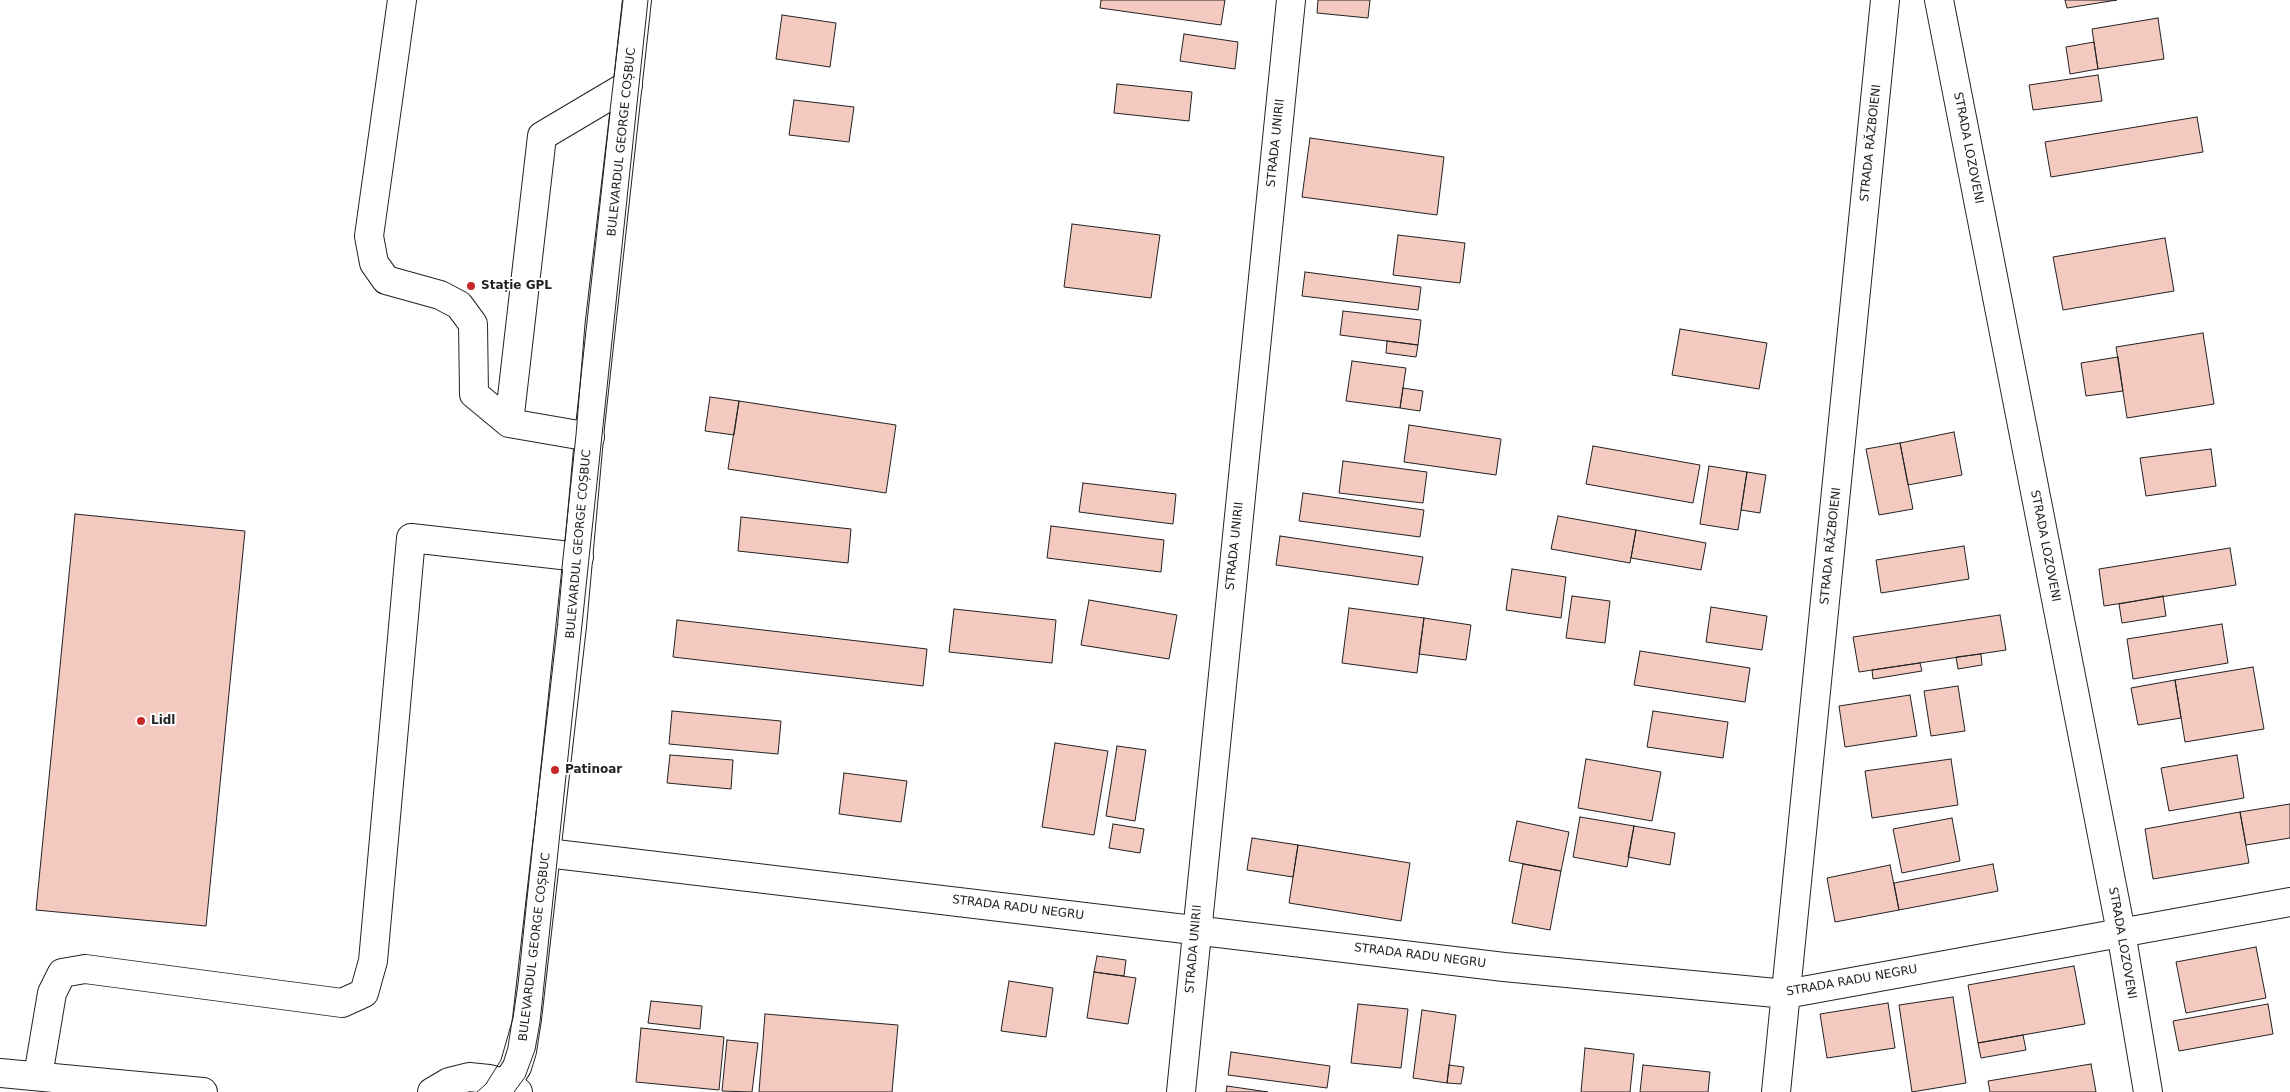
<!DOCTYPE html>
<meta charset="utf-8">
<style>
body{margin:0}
canvas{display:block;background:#fff}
</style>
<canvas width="2290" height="1092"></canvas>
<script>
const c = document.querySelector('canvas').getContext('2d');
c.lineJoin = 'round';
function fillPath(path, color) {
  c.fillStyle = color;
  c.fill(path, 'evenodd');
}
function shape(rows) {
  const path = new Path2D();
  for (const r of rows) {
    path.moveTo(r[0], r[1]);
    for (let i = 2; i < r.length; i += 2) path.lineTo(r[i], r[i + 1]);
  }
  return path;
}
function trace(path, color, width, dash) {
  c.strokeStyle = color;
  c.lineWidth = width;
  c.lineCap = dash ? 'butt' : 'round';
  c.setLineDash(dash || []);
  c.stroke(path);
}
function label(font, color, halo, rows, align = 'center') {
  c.font = font + ' "DejaVu Sans",sans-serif';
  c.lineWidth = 4;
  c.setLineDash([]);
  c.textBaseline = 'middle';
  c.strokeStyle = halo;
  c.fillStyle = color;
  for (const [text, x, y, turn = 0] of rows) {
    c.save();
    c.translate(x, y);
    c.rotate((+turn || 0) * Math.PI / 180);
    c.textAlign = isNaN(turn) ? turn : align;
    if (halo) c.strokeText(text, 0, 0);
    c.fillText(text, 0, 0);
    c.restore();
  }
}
const building = shape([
 [1101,0,1225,0,1221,25,1100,8,1101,0],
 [1318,0,1370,0,1368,18,1317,13,1318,0],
 [2065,0,2117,0,2067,8,2065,0],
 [782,15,836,23,830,67,776,59,782,15],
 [2158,18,2164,59,2098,69,2092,29,2158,18],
 [1184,34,1238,42,1235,69,1180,61,1184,34],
 [2094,42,2098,69,2070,74,2066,47,2094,42],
 [2098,75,2102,101,2033,110,2029,85,2098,75],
 [1117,84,1192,92,1189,121,1114,113,1117,84],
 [794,100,854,107,849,142,789,135,794,100],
 [2197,117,2203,152,2051,177,2045,142,2197,117],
 [1310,138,1444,157,1437,215,1302,197,1310,138],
 [1072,224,1160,235,1151,298,1064,287,1072,224],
 [1398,235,1465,243,1460,283,1393,275,1398,235],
 [2165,238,2174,291,2063,310,2053,257,2165,238],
 [1305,272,1421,287,1418,310,1302,296,1305,272],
 [1343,311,1421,320,1418,345,1340,335,1343,311],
 [1680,329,1767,343,1759,389,1672,375,1680,329],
 [2203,333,2214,404,2127,418,2116,347,2203,333],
 [1387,341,1418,345,1416,357,1386,353,1387,341],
 [2118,357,2123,391,2086,396,2081,363,2118,357],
 [1352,361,1406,368,1400,408,1346,401,1352,361],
 [1403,388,1423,391,1420,411,1400,408,1403,388],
 [710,397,739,401,734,435,705,431,710,397],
 [739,401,896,425,886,493,728,469,739,401],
 [1409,425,1501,439,1496,475,1404,462,1409,425],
 [1954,432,1962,475,1908,485,1900,443,1954,432],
 [1900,443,1913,509,1879,515,1866,449,1900,443],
 [1593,446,1700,465,1693,503,1586,484,1593,446],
 [2211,449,2216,486,2146,496,2140,458,2211,449],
 [1343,461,1427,472,1423,503,1339,493,1343,461],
 [1709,466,1747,472,1738,530,1700,524,1709,466],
 [1747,472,1766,475,1760,513,1741,510,1747,472],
 [1083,483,1176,494,1173,524,1079,512,1083,483],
 [1303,493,1424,510,1420,537,1299,521,1303,493],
 [75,514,245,531,206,926,36,910,75,514],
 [1558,516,1636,530,1630,563,1551,549,1558,516],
 [741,517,851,529,848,563,738,551,741,517],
 [1051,526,1164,540,1161,572,1047,558,1051,526],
 [1636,530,1706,543,1701,570,1631,558,1636,530],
 [1280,536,1423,557,1418,585,1276,565,1280,536],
 [1964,546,1969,579,1881,593,1876,560,1964,546],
 [2230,548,2236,585,2104,606,2099,569,2230,548],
 [1512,569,1566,577,1561,618,1506,610,1512,569],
 [1572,596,1610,601,1605,643,1566,638,1572,596],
 [2163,596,2166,616,2122,623,2119,604,2163,596],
 [1089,600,1177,615,1169,659,1081,645,1089,600],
 [1711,607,1767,616,1762,650,1706,642,1711,607],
 [1349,608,1424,618,1417,673,1342,663,1349,608],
 [954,609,1056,620,1052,663,949,652,954,609],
 [2000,615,2006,650,1859,672,1853,637,2000,615],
 [1424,618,1471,625,1466,660,1419,654,1424,618],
 [677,620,927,649,923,686,673,657,677,620],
 [2222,624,2228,663,2133,679,2127,639,2222,624],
 [1640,651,1750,668,1745,702,1634,685,1640,651],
 [1981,654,1982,665,1958,669,1956,657,1981,654],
 [1920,663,1922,671,1873,679,1872,670,1920,663],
 [2253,667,2264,729,2185,742,2175,680,2253,667],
 [2175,680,2181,718,2138,725,2131,688,2175,680],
 [1958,686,1965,731,1931,736,1924,691,1958,686],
 [1910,695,1917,736,1845,747,1839,706,1910,695],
 [672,711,781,721,778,754,669,744,672,711],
 [1653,711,1728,722,1723,758,1647,747,1653,711],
 [1055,743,1108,751,1094,835,1042,827,1055,743],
 [1117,746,1146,750,1135,821,1106,816,1117,746],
 [670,755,733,760,731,789,667,783,670,755],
 [2237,755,2244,798,2169,811,2161,768,2237,755],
 [1586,759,1661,772,1652,821,1578,808,1586,759],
 [1951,759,1958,805,1872,818,1865,771,1951,759],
 [844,773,907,781,901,822,839,814,844,773],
 [2290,804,2290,838,2246,845,2240,812,2290,804],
 [2240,812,2249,863,2153,879,2145,829,2240,812],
 [1580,817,1634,826,1627,867,1573,857,1580,817],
 [1952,818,1960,861,1902,873,1893,829,1952,818],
 [1517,821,1569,832,1561,871,1509,861,1517,821],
 [1113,824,1144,829,1140,853,1109,848,1113,824],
 [1634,826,1675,833,1670,865,1628,857,1634,826],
 [1252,838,1298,845,1293,877,1247,870,1252,838],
 [1298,845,1410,863,1401,921,1289,903,1298,845],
 [1523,864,1561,871,1550,930,1512,923,1523,864],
 [1993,864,1998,891,1899,910,1894,883,1993,864],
 [1890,865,1899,910,1835,922,1827,878,1890,865],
 [2256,947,2266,998,2186,1013,2176,962,2256,947],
 [1097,956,1126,960,1124,976,1094,972,1097,956],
 [2074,966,2085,1024,1978,1043,1968,985,2074,966],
 [1094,972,1136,978,1128,1024,1087,1018,1094,972],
 [1009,981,1053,988,1046,1037,1001,1031,1009,981],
 [1953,997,1966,1083,1912,1092,1899,1005,1953,997],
 [651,1001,702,1006,700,1029,648,1023,651,1001],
 [1888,1003,1895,1048,1827,1058,1820,1014,1888,1003],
 [1358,1004,1408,1009,1401,1068,1351,1063,1358,1004],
 [2268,1004,2273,1034,2179,1051,2173,1021,2268,1004],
 [1422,1010,1456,1015,1447,1083,1413,1078,1422,1010],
 [765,1014,898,1025,892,1092,759,1092,765,1014],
 [641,1028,724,1037,719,1090,636,1082,641,1028],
 [2023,1035,2026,1050,1981,1058,1978,1043,2023,1035],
 [727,1040,758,1043,752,1092,722,1091,727,1040],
 [1585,1048,1634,1054,1630,1092,1581,1092,1585,1048],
 [1231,1052,1330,1066,1327,1088,1228,1075,1231,1052],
 [2091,1064,2096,1092,1990,1092,1988,1081,2091,1064],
 [1449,1065,1464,1067,1461,1084,1447,1083,1449,1065],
 [1643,1065,1710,1072,1708,1092,1640,1092,1643,1065],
 [1227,1086,1268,1092,1226,1092,1227,1086]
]);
fillPath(building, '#f3c9c0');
trace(building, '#222', 1);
const minor = shape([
 [402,0,369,236,374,263,386,280,440,295,459,305,473,324,474,394,509,423],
 [1939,0,2121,932,2148,1092],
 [590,437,509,423,542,136,628,85],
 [547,853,1504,967,1786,994,2290,902],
 [38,1076,52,993,62,973,85,969,342,1003,364,993,373,961,411,538,579,557],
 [1181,1092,1291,0],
 [1776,1092,1885,0]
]);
const major = shape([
 [0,1073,203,1092],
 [506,1084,517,1067,522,1051,527,1019,572,626,590,427,637,0],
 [432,1092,449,1082,469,1077,489,1079,506,1084,518,1092]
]);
trace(minor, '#222', 30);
trace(major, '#222', 30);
trace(minor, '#fff', 28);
trace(major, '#fff', 28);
trace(shape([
 [477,1092,486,1084,501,1060,513,1018,518,984,576,435,585,324,623,0],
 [514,1092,525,1077,535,1050,540,1022,648,0]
]), '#222', 1);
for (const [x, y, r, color] of [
 [471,286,5,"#c62828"],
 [141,721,5,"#c62828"],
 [555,770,5,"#c62828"]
]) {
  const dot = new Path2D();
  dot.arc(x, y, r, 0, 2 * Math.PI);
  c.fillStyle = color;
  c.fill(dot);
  trace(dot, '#fff', 2);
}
label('12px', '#222', '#fff', [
 ["BULEVARDUL GEORGE COȘBUC",622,142,-84],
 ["STRADA UNIRII",1276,143,-84],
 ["STRADA RĂZBOIENI",1871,143,-84],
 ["STRADA LOZOVENI",1968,148,79],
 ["BULEVARDUL GEORGE COȘBUC",579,544,-85],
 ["STRADA UNIRII",1235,546,-84],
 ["STRADA RĂZBOIENI",1831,546,-84],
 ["STRADA LOZOVENI",2045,546,79],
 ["STRADA RADU NEGRU",1018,908,7],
 ["STRADA LOZOVENI",2122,943,80],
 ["BULEVARDUL GEORGE COȘBUC",535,947,-83],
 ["STRADA UNIRII",1194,949,-85],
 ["STRADA RADU NEGRU",1420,956,7],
 ["STRADA RADU NEGRU",1852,981,-10]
]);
label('bold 12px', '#222', '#fff', [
 ["Stație GPL",481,286],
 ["Lidl",151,721],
 ["Patinoar",565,770]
], 'left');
</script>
